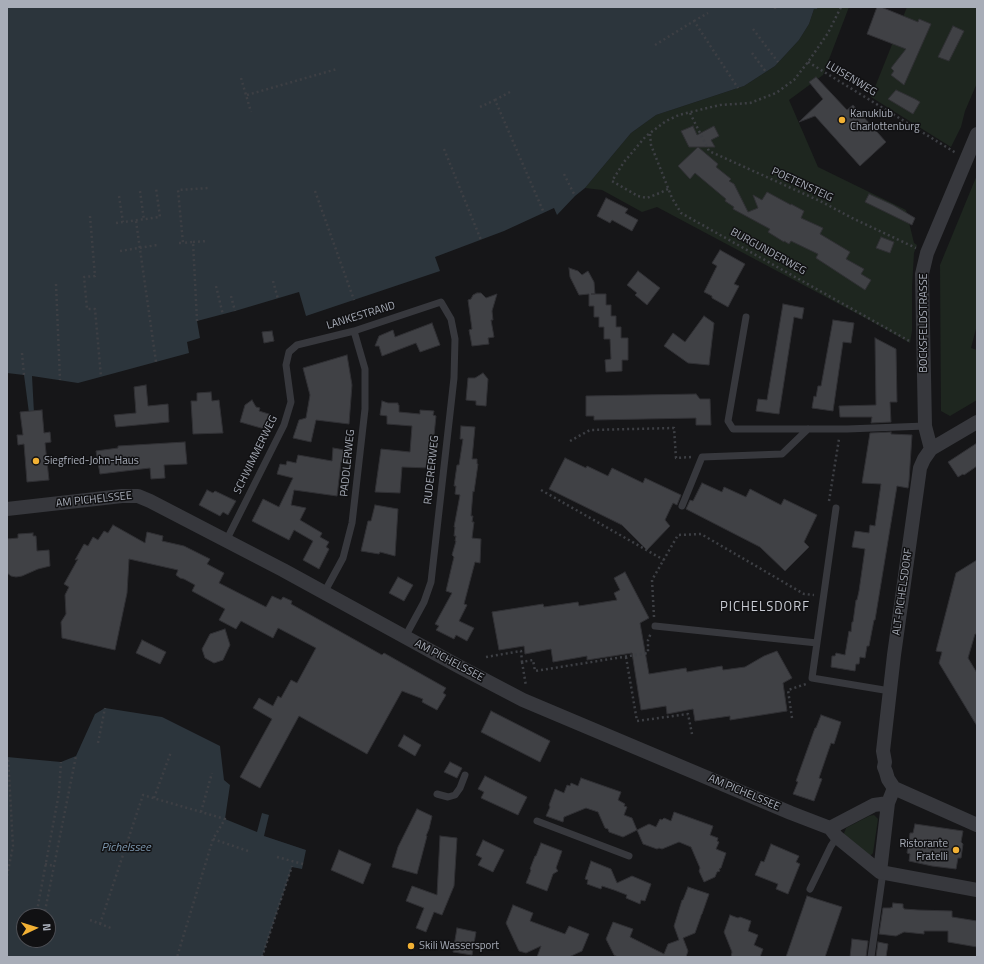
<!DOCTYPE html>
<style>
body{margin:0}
#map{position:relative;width:984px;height:964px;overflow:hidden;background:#161618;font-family:"Titillium Web",sans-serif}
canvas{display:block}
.frame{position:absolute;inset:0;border:8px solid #a8adb8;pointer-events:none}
.north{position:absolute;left:16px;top:908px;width:40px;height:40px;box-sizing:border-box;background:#111113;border:1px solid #4d4f55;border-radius:50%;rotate:86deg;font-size:11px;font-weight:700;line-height:16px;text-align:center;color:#a8adb8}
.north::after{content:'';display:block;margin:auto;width:14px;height:18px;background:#f2b134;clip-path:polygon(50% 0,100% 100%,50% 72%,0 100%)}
</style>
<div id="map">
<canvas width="984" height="964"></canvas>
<div class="frame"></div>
<div class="north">N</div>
</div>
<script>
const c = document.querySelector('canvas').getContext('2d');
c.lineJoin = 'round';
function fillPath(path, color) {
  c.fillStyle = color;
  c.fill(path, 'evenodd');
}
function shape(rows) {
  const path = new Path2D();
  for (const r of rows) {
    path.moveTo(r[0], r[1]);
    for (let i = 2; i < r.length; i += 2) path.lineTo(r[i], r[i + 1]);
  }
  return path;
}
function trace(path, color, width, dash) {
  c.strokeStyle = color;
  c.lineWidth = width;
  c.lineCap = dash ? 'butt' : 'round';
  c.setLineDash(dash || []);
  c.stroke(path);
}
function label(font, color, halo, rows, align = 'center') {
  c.font = font + ' "Titillium Web",sans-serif';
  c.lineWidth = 3;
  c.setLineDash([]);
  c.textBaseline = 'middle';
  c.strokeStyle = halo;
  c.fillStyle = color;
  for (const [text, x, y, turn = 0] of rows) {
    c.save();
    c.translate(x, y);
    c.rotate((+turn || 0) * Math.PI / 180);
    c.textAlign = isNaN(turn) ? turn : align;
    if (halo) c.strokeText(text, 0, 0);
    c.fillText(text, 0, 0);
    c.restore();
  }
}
fillPath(shape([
 [818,7,849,7,823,75,789,100,818,167,906,210,914,243,917,245,914,253,912,287,912,331,910,343,869,320,657,207,642,212,602,190,585,188,631,133,656,115,744,86,775,66,799,40,809,24,814,9,817,9],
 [907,7,977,7,977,83,965,111,961,127,951,147,871,97],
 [977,175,977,325,971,348,977,350,977,400,950,416,941,411,940,265],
 [874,815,878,819,873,853,870,856,843,836,846,828,869,816]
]), '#1e261f');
fillPath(shape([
 [7,7,818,7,817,9,814,9,809,24,799,40,775,66,744,86,656,115,631,133,585,188,575,196,557,215,554,208,504,231,435,257,440,271,306,316,299,292,235,311,197,321,200,338,187,342,189,353,78,383,32,376,34,413,29,413,24,375,7,373],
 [105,708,162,717,220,746,224,780,230,785,225,819,257,832,262,813,269,815,264,836,306,850,302,869,292,867,262,957,7,957,7,757,61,762,76,756,95,714],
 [24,916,48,916,48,940,24,940]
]), '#2c353c');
const building = shape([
 [877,7,881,7,918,22,919,19,931,24,904,85,891,75,894,71,891,68,906,49,867,34,877,7],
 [953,26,964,31,949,61,938,57,953,26],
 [816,77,847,110,853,105,886,142,860,166,815,116,799,122,823,99,809,82,816,77],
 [896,90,915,99,920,102,913,114,888,99,896,90],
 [693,126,697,135,714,126,719,136,711,140,715,147,698,147,718,164,716,167,731,179,729,181,734,184,748,212,758,208,753,195,762,200,767,192,791,205,791,204,804,211,801,218,823,228,820,234,850,252,846,259,864,269,861,274,871,280,865,290,816,258,818,254,791,241,789,244,784,241,784,242,768,232,770,229,733,209,734,207,725,201,726,199,695,173,690,179,678,166,698,147,689,147,681,131,693,126],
 [869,194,893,205,915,218,912,225,865,202,869,194],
 [606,198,628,209,625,213,638,220,632,231,612,220,610,223,597,216,606,198],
 [881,237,894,242,890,253,876,248,881,237],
 [720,250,745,264,734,284,739,286,728,307,712,298,712,296,704,292,717,266,712,263,720,250],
 [569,268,578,271,582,275,588,271,594,282,595,294,591,294,606,294,606,305,611,305,611,316,616,316,616,327,621,327,621,338,628,338,628,360,622,360,622,371,606,372,605,360,611,359,610,339,604,339,604,327,599,327,599,317,594,317,594,306,589,306,589,294,579,295,570,277,569,268],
 [638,271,660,288,647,305,635,295,637,293,627,285,638,271],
 [477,293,481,293,486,298,497,294,492,311,493,320,491,320,494,337,488,338,489,344,472,346,469,330,472,329,468,300,471,299,473,295,477,293],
 [783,304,804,308,802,319,794,317,779,414,756,411,758,399,767,400,783,304],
 [704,316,714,323,709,365,688,363,664,346,673,333,685,342,704,316],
 [833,320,854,323,851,343,843,342,833,411,812,408,814,396,816,397,818,386,821,386,833,320],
 [432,323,440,345,420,352,416,343,382,356,379,346,375,346,379,336,393,330,395,337,432,323],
 [272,331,274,341,264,343,262,332,272,331],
 [875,338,896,349,897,402,890,402,891,422,871,423,872,417,840,417,839,406,876,405,875,338],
 [347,355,352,385,349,424,316,420,311,442,293,438,299,420,306,418,310,395,303,368,347,355],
 [483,373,488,379,486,406,476,405,476,401,466,400,468,378,475,378,483,373],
 [146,385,148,406,168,404,169,422,116,427,114,415,136,413,134,387,146,385],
 [211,392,212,401,219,400,223,433,193,434,191,401,197,401,197,393,211,392],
 [696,394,700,399,710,399,711,425,696,425,696,418,594,420,594,416,586,416,586,396,696,394],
 [252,400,256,407,260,408,259,411,272,415,268,430,240,422,245,405,252,400],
 [382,401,388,403,398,403,398,405,399,405,399,412,420,414,420,410,434,411,433,415,436,416,431,465,429,465,429,468,402,467,400,493,375,492,381,449,410,452,412,426,387,424,387,416,380,415,382,401],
 [42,410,44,433,50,432,51,442,45,443,49,480,27,482,24,444,18,445,17,435,23,435,20,412,42,410],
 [461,426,475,427,472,459,477,459,477,464,478,464,474,492,473,491,471,516,473,516,472,522,474,522,472,538,481,539,480,563,475,562,464,604,467,605,459,621,474,628,467,641,456,635,454,639,436,630,439,626,435,624,452,593,446,591,452,565,454,557,452,555,456,541,455,541,456,536,454,536,455,527,454,527,460,495,455,494,456,486,454,486,457,465,459,465,463,439,460,439,461,426],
 [891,432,891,434,912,435,909,481,908,488,897,486,875,620,874,620,869,646,867,646,865,658,860,657,859,664,856,664,855,671,831,667,832,656,835,656,836,653,845,655,849,631,851,632,852,622,853,622,856,600,857,600,859,591,865,549,852,547,855,531,869,533,870,525,875,526,881,484,862,483,870,433,891,432],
 [185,442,187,464,164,465,165,478,151,479,150,468,100,474,96,451,118,448,118,446,185,442],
 [977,443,977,466,964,475,963,474,958,477,948,462,977,443],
 [333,448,345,450,343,463,341,462,337,496,294,490,291,505,306,508,300,520,322,533,320,537,329,542,326,547,329,549,319,569,303,560,313,541,294,530,289,540,252,521,263,499,279,507,293,478,277,474,280,464,286,465,287,461,296,463,298,455,332,461,333,448],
 [565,458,586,468,587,466,608,476,612,468,643,483,645,478,681,495,677,505,673,503,665,520,670,526,647,550,622,525,549,489,565,458],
 [702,483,722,492,724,487,746,497,750,489,781,505,784,499,817,515,804,542,809,547,785,571,760,547,686,509,690,500,693,501,702,483],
 [207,490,213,493,215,491,236,501,228,515,223,512,220,516,199,505,207,490],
 [375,505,398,509,395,556,380,552,379,554,361,551,368,521,371,521,375,505],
 [113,525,145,543,147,532,163,536,162,541,184,546,210,559,207,564,224,573,219,583,266,607,272,596,281,600,283,597,292,601,291,604,382,655,384,653,446,688,443,693,446,695,437,710,422,702,423,699,402,691,367,754,299,716,260,788,240,777,272,719,253,708,259,698,273,706,278,696,281,698,291,680,297,683,316,648,278,628,273,638,241,621,236,629,219,620,225,609,192,591,195,585,184,579,180,578,176,575,178,570,129,559,127,593,115,650,62,638,61,622,66,614,65,595,69,587,64,584,78,559,75,560,84,544,88,546,93,537,98,540,104,531,108,533,113,525],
 [33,533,33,536,36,536,37,551,49,550,50,566,38,569,22,576,16,577,11,576,7,573,7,539,18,538,18,534,33,533],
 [977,560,977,634,975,634,968,658,977,673,977,726,939,663,942,652,936,651,956,573,977,560],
 [625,572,649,618,640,623,649,674,686,668,687,672,722,666,723,670,745,667,764,656,777,651,792,678,783,683,787,711,730,720,730,716,695,721,693,709,667,714,666,706,641,710,632,653,587,660,587,656,553,662,551,649,525,654,524,646,499,650,492,612,543,604,544,607,578,602,579,606,617,600,614,593,620,590,614,578,625,572],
 [398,577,413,585,404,601,389,593,398,577],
 [225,629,230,645,223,660,214,663,205,658,202,649,210,634,225,629],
 [142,640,166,652,160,664,136,653,142,640],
 [491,711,550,741,540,762,481,732,491,711],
 [821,715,841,722,834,744,831,743,819,778,822,779,814,801,793,794,798,782,796,781,815,728,816,728,821,715],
 [404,735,421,745,415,756,398,746,404,735],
 [450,762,462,768,457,778,444,772,450,762],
 [485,776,527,797,518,815,481,798,484,792,478,789,485,776],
 [581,778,621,792,618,800,625,804,624,806,627,807,624,815,632,818,637,830,649,824,656,827,660,819,662,820,664,818,671,821,674,812,713,826,710,835,718,838,717,841,719,842,716,849,726,853,721,868,719,869,720,871,717,872,715,877,704,882,699,871,700,868,691,847,679,842,662,849,659,848,657,849,643,844,637,830,623,837,609,832,608,829,605,828,598,812,586,808,564,817,563,822,546,816,550,807,549,805,555,789,564,793,567,785,570,786,571,783,578,786,581,778],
 [417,809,432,816,429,829,426,836,427,836,417,874,392,867,398,847,417,809],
 [915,824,963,831,961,842,963,844,961,858,958,858,956,869,932,866,909,861,910,854,907,853,910,833,913,833,915,824],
 [440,836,457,838,454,886,442,915,434,912,426,932,416,928,424,908,406,901,412,886,437,895,440,836],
 [483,840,504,850,493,872,478,865,482,858,476,855,483,840],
 [541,843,562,851,556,868,558,871,553,874,547,891,526,883,531,870,530,869,535,856,536,856,541,843],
 [771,844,799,856,796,862,800,864,788,894,776,889,778,884,755,875,761,861,764,862,771,844],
 [339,850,371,864,363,884,331,870,339,850],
 [591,861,611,869,617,883,632,876,651,884,645,901,641,900,640,904,626,898,627,895,614,890,602,886,601,889,587,884,588,880,585,879,591,861],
 [688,887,709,894,702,914,701,915,701,916,695,933,683,938,688,951,686,957,618,957,614,955,606,939,613,922,633,929,630,937,664,954,668,944,679,940,674,926,682,900,683,900,688,887],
 [807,896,842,907,825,957,786,957,807,896],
 [893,903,903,904,903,908,904,908,904,909,918,910,952,911,952,917,977,921,977,947,948,942,948,931,924,931,924,934,904,932,896,936,879,934,883,908,891,908,891,907,892,908,893,903],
 [513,905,533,913,530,921,565,934,569,926,589,934,582,951,569,957,537,957,541,946,526,953,519,951,506,923,513,905],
 [730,915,738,918,740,917,751,921,748,931,758,935,754,945,763,949,760,957,731,957,732,952,724,932,730,915],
 [457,928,476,932,472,955,453,952,457,928],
 [852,939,868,941,866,957,850,957,852,939],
 [878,942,888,944,886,957,876,957,878,942]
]);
fillPath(building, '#404145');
trace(building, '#303034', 1);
trace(shape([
 [775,9,775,7],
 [694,21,708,13],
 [753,29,778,62],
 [655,45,694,21,738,88],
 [752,53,766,72],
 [808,62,956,153],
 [241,78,251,112],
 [247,95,337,69],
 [495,100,510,92],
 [480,107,495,100,544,213],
 [690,113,709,151,822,202,852,218,916,248],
 [650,134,651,145,672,198,681,213,911,342],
 [444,149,481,240],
 [564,174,575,196],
 [668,189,662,192,647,198,638,196,612,181,624,162,646,136,666,121,679,115,703,109,720,105,750,103,776,93,794,80,808,62,828,33,841,7],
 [140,191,144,220],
 [315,191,354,300],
 [119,196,123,222],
 [90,216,95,276,84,277,87,309,95,309,101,377],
 [136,221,156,362],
 [116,223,160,217,156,188],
 [193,242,208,241],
 [179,243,183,243],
 [120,251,157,245],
 [273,281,278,299],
 [56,284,60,380],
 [216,286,223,315],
 [231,296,235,311],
 [197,321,193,242,183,243,178,190,209,188],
 [22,353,24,375],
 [570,441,590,430,674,428,676,458,691,457],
 [541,490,664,560],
 [829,501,839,439],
 [654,617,652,580,678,535,701,534,804,594,814,595],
 [486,657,521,651,522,662,533,660,535,671,648,653,648,640,651,633],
 [626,657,637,721,688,714,692,734],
 [522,662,526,686],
 [792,718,788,690,806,684],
 [98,743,105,708],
 [154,798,171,752],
 [201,812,212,773],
 [213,839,251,852],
 [277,857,303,864],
 [45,864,54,866],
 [7,876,13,846,8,757],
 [36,916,59,793,61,762],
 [44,916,76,756],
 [90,920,111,928],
 [100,924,143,795,225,819,213,839,177,957],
 [262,957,292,866]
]), '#3d3f44', 2.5, [2, 3]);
trace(shape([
 [746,317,728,421,733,429,847,429,925,426],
 [682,506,702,457,782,454,808,429],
 [836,508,812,678,890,691],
 [226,541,284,425,291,402,286,365,289,352,297,345,354,331,441,302,451,319,455,339,454,378,431,582,424,602,405,637],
 [324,593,343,558,352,523,365,409,365,369,354,331],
 [655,626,817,643],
 [437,794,448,797,455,795,460,788,465,775],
 [537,821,629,856],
 [810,889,831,846,837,837],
 [871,957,882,879,880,872]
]), '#37383d', 7);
trace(shape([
 [977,422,931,449,924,459,920,468,894,655,883,751,885,762,884,767,886,772,888,779,894,788,977,825],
 [931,449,925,426,922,274,927,253,977,134],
 [7,509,122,496,138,496,150,501,283,570,460,667,523,700,791,813,830,828,837,837,880,872,977,890],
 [830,828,874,805,888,803],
 [880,872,888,803,894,788]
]), '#37383d', 14);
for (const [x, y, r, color] of [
 [842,120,4,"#f2b134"],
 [36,461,4,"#f2b134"],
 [956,850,4,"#f2b134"],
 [411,946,4,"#f2b134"]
]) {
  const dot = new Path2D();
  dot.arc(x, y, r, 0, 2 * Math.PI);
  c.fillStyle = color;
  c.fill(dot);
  trace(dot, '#111113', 1.5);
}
label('11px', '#a8adb8', '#111113', [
 ["LUISENWEG",851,79,31],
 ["POETENSTEIG",802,185,25],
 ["BURGUNDERWEG",768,252,29],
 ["LANKESTRAND",361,316,-17],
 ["BOCKSFELDSTRASSE",924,323,-90],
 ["SCHWIMMERWEG",256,455,-64],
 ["PADDLERWEG",348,463,-84],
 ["RUDERERWEG",432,470,-84],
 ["AM PICHELSSEE",94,500,-6],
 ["ALT-PICHELSDORF",903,592,-82],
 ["AM PICHELSSEE",449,661,28],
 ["AM PICHELSSEE",744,793,23]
]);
label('11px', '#a8adb8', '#111113', [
 ["Kanuklub",850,114],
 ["Charlottenburg",850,127],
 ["Siegfried-John-Haus",44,461],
 ["Ristorante",948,844,"right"],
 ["Fratelli",948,857,"right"],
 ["Skili Wassersport",419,946]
], 'left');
label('italic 12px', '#7f9bb3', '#111113', [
 ["Pichelssee",126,848]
]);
c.letterSpacing = '1px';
label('13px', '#c9ccd4', '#111113', [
 ["PICHELSDORF",765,608]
]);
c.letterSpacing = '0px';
</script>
